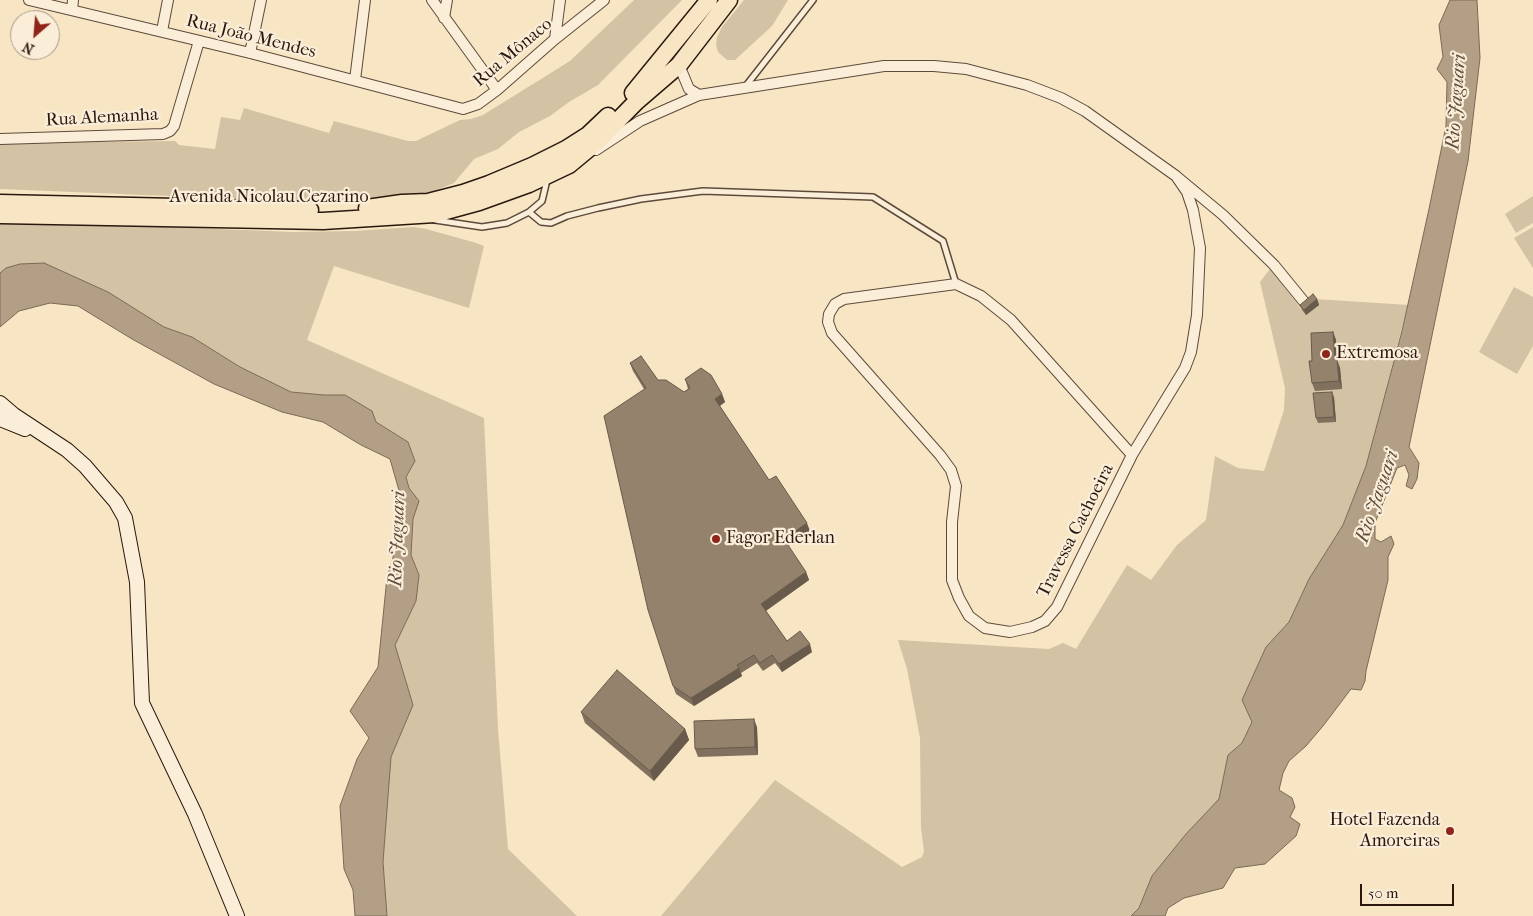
<!DOCTYPE html>
<meta charset="utf-8">
<style>
body{margin:0}
#map{position:relative;width:1533px;height:916px;overflow:hidden;background:#f7e5c4;font-family:"IM FELL French Canon",serif}
canvas{display:block}
.north{position:absolute;left:10px;top:10px;width:50px;height:50px;box-sizing:border-box;background:#faeed9;border:1px solid #a79887;border-radius:50%;rotate:207deg;font-size:14px;font-weight:700;line-height:20px;text-align:center;color:#2b170d}
.north::after{content:'';display:block;margin:auto;width:18px;height:22px;background:#8f2418;clip-path:polygon(50% 0,100% 100%,50% 72%,0 100%)}
.scale{position:absolute;left:1360px;top:884px;width:94px;height:22px;box-sizing:border-box;border:2px solid #2b170d;border-top:0;padding-left:6px;font-size:15px;line-height:18px;white-space:nowrap;color:#2b170d;-webkit-text-stroke:4px #faeed9;paint-order:stroke}
</style>
<div id="map">
<canvas width="1533" height="916"></canvas>
<div class="north">N</div>
<div class="scale">50 m</div>
</div>
<script>
const c = document.querySelector('canvas').getContext('2d');
c.lineJoin = 'round';
function fillPath(path, color) {
  c.fillStyle = color;
  c.fill(path, 'evenodd');
}
function shape(rows) {
  const path = new Path2D();
  for (const r of rows) {
    path.moveTo(r[0], r[1]);
    for (let i = 2; i < r.length; i += 2) path.lineTo(r[i], r[i + 1]);
  }
  return path;
}
function trace(path, color, width, dash) {
  c.strokeStyle = color;
  c.lineWidth = width;
  c.lineCap = dash ? 'butt' : 'round';
  c.setLineDash(dash || []);
  c.stroke(path);
}
function label(font, color, halo, rows, align = 'center') {
  c.font = font + ' "IM FELL French Canon",serif';
  c.lineWidth = 4.5;
  c.setLineDash([]);
  c.textBaseline = 'middle';
  c.strokeStyle = halo;
  c.fillStyle = color;
  for (const [text, x, y, turn = 0] of rows) {
    c.save();
    c.translate(x, y);
    c.rotate((+turn || 0) * Math.PI / 180);
    c.textAlign = isNaN(turn) ? turn : align;
    if (halo) c.strokeText(text, 0, 0);
    c.fillText(text, 0, 0);
    c.restore();
  }
}
fillPath(shape([
 [634,0,682,0,598,85,569,102,550,116,519,132,498,149,474,159,454,183,434,191,382,201,242,199,0,189,0,143,175,141,179,145,215,149,221,117,240,120,244,108,329,133,334,121,408,141,416,141,460,120,471,119,483,115,570,61],
 [744,0,788,0,772,26,735,60,727,60,718,52,716,45,717,37,722,27],
 [1533,196,1533,223,1516,233,1505,214],
 [0,220,292,232,354,231,414,227,426,229,473,242,484,246,469,308,334,266,307,340,484,418,498,729,508,849,577,916,387,916,383,862,391,757,413,705,395,645,416,601,419,575,411,555,413,519,419,501,409,488,406,476,415,461,408,442,376,422,346,395,324,395,291,392,240,367,192,337,164,327,108,292,44,263,6,268,0,273],
 [1533,227,1533,268,1514,238],
 [1270,269,1302,310,1315,299,1408,305,1366,466,1343,525,1309,579,1289,622,1266,647,1242,700,1252,722,1242,743,1228,755,1219,799,1186,834,1152,876,1139,908,1131,916,661,916,775,780,902,867,922,857,924,851,921,828,920,738,907,669,898,640,1049,649,1063,643,1076,649,1127,565,1151,580,1177,545,1206,520,1215,456,1238,468,1264,471,1284,410,1285,388,1260,282],
 [1514,287,1533,297,1533,346,1517,374,1479,352]
]), '#d4c2a5');
const water = shape([
 [1450,0,1477,0,1480,58,1468,161,1409,447,1419,463,1417,479,1412,489,1406,486,1409,475,1405,465,1397,468,1375,523,1375,539,1381,542,1391,536,1394,544,1388,557,1388,580,1366,671,1365,681,1361,690,1351,689,1323,726,1306,746,1289,761,1283,773,1279,790,1292,798,1295,807,1290,817,1300,824,1296,836,1265,864,1235,868,1223,888,1184,898,1168,908,1165,916,1131,916,1139,908,1152,876,1186,834,1219,799,1228,755,1242,743,1252,722,1242,700,1266,647,1289,622,1309,579,1343,525,1366,466,1402,331,1429,209,1446,126,1447,82,1437,69,1443,57,1439,25,1450,0],
 [44,263,108,292,164,327,192,337,240,367,291,392,324,395,345,395,372,411,376,422,408,442,415,461,406,477,409,488,419,501,413,519,411,555,419,575,416,601,395,645,413,705,391,757,383,862,387,916,355,916,353,890,344,869,340,806,357,759,369,738,350,711,378,667,387,577,393,558,400,494,390,459,361,445,323,422,282,412,214,384,132,339,78,306,50,303,19,311,0,327,0,273,6,268,20,264,44,263]
]);
fillPath(water, '#b29f86');
trace(water, '#7c6956', 1);
const lane = shape([
 [745,87,813,0],
 [529,212,541,222,551,223,567,216,598,208,641,199,703,191,873,197,943,241,956,284],
 [435,220,482,227,507,223,529,212,542,201,547,180]
]);
const street = shape([
 [29,0,250,53,463,109,478,104,497,90,555,39,604,0],
 [432,0,497,90],
 [72,10,73,0],
 [444,18,447,0],
 [162,31,168,0],
 [555,39,560,0],
 [250,53,261,0],
 [679,65,689,89,699,95],
 [355,80,365,0],
 [0,139,163,134,170,131,174,126,199,41],
 [596,150,640,121,699,95,884,66,934,66,966,69,1027,85,1061,98,1085,111,1176,176,1223,215,1274,265,1305,303],
 [1132,455,1011,320,981,296,956,284,844,299,835,304,829,314,828,322,832,333,940,455,951,470,956,486,952,522,952,580,959,598,969,616,985,628,1010,632,1032,627,1045,621,1057,607,1132,455,1185,368,1191,352,1197,315,1200,248,1193,210,1187,192,1176,176]
]);
const secondary = shape([
 [0,403,14,415,67,450,85,466,116,502,125,518,137,582,142,703,195,814,237,916],
 [0,419,25,429]
]);
const primary = shape([
 [633,93,709,0],
 [0,203,310,210],
 [367,208,402,203,428,202,463,193,489,184,532,166,566,149,588,135,608,116],
 [0,215,323,221,435,214,479,202,529,184,569,165,598,141,636,102,679,65,729,0]
]);
trace(lane, '#5e4a3b', 8);
trace(street, '#5e4a3b', 12);
trace(secondary, '#2b170d', 16);
trace(primary, '#2b170d', 19);
trace(lane, '#faeed9', 5);
trace(street, '#faeed9', 10);
trace(secondary, '#faeed9', 14);
trace(primary, '#f7e5c4', 16);
fillPath(shape([
 [1317,299,1319,305,1306,315,1302,310,1300,305],
 [1333,332,1336,340,1337,360,1340,368,1342,389,1315,391,1312,383,1312,361],
 [630,363,658,380,684,392,688,389,685,379,722,394,725,402,720,406,769,480,810,531,788,546,806,572,809,580,766,611,787,641,812,652,782,672,775,663,763,671,757,663,741,673,742,676,694,706,676,694,673,686,644,389,633,371],
 [1334,397,1336,422,1318,423,1316,418],
 [581,712,685,729,689,740,654,781,585,723],
 [757,727,758,755,698,757,695,749]
]), '#80705d');
fillPath(shape([
 [1317,299,1319,305,1306,315,1304,310],
 [1333,332,1336,340,1337,368,1335,360],
 [1337,360,1340,368,1342,389,1339,381],
 [1332,392,1334,397,1336,422,1334,417],
 [722,394,725,402,718,407,715,399],
 [807,523,810,531,787,547,784,539],
 [806,572,809,580,764,612,761,604],
 [810,644,812,652,782,672,779,664],
 [739,668,742,676,694,706,691,698],
 [754,719,757,727,758,755,755,747],
 [685,729,689,740,654,781,650,771]
]), '#685b4c');
const building = shape([
 [1313,294,1317,299,1304,310,1300,305,1313,294],
 [1333,332,1335,360,1337,360,1339,381,1312,383,1309,361,1312,361,1311,333,1333,332],
 [641,356,658,380,666,380,684,392,690,388,685,379,701,368,711,375,722,394,715,399,769,480,776,476,807,523,784,539,806,572,761,604,787,641,800,631,810,644,779,664,772,655,760,663,754,655,737,665,739,668,691,698,673,686,648,610,604,416,646,388,630,363,641,356],
 [1332,392,1334,417,1316,418,1313,393,1332,392],
 [617,670,685,729,650,771,581,712,617,670],
 [754,719,755,747,695,749,694,721,754,719]
]);
fillPath(building, '#95826c');
trace(building, '#685b4c', 1);
for (const [x, y, r, color] of [
 [1326,354,5,"#8f2418"],
 [716,539,5,"#8f2418"],
 [1450,831,5,"#8f2418"]
]) {
  const dot = new Path2D();
  dot.arc(x, y, r, 0, 2 * Math.PI);
  c.fillStyle = color;
  c.fill(dot);
  trace(dot, '#faeed9', 2);
}
label('18px', '#2b170d', '#faeed9', [
 ["Rua João Mendes",251,37,14],
 ["Rua Mônaco",513,53,-40],
 ["Rua Alemanha",102,118,-3],
 ["Avenida Nicolau Cezarino",269,198],
 ["Travessa Cachoeira",1076,531,-63]
]);
label('18px', '#2b170d', '#faeed9', [
 ["Extremosa",1336,354],
 ["Fagor Ederlan",726,539],
 ["Hotel Fazenda",1440,821,"right"],
 ["Amoreiras",1440,842,"right"]
], 'left');
label('italic 19px', '#614d3d', '#faeed9', [
 ["Rio Jaguari",1457,102,-86],
 ["Rio Jaguari",1378,497,-71],
 ["Rio Jaguari",398,539,-88]
]);
</script>
